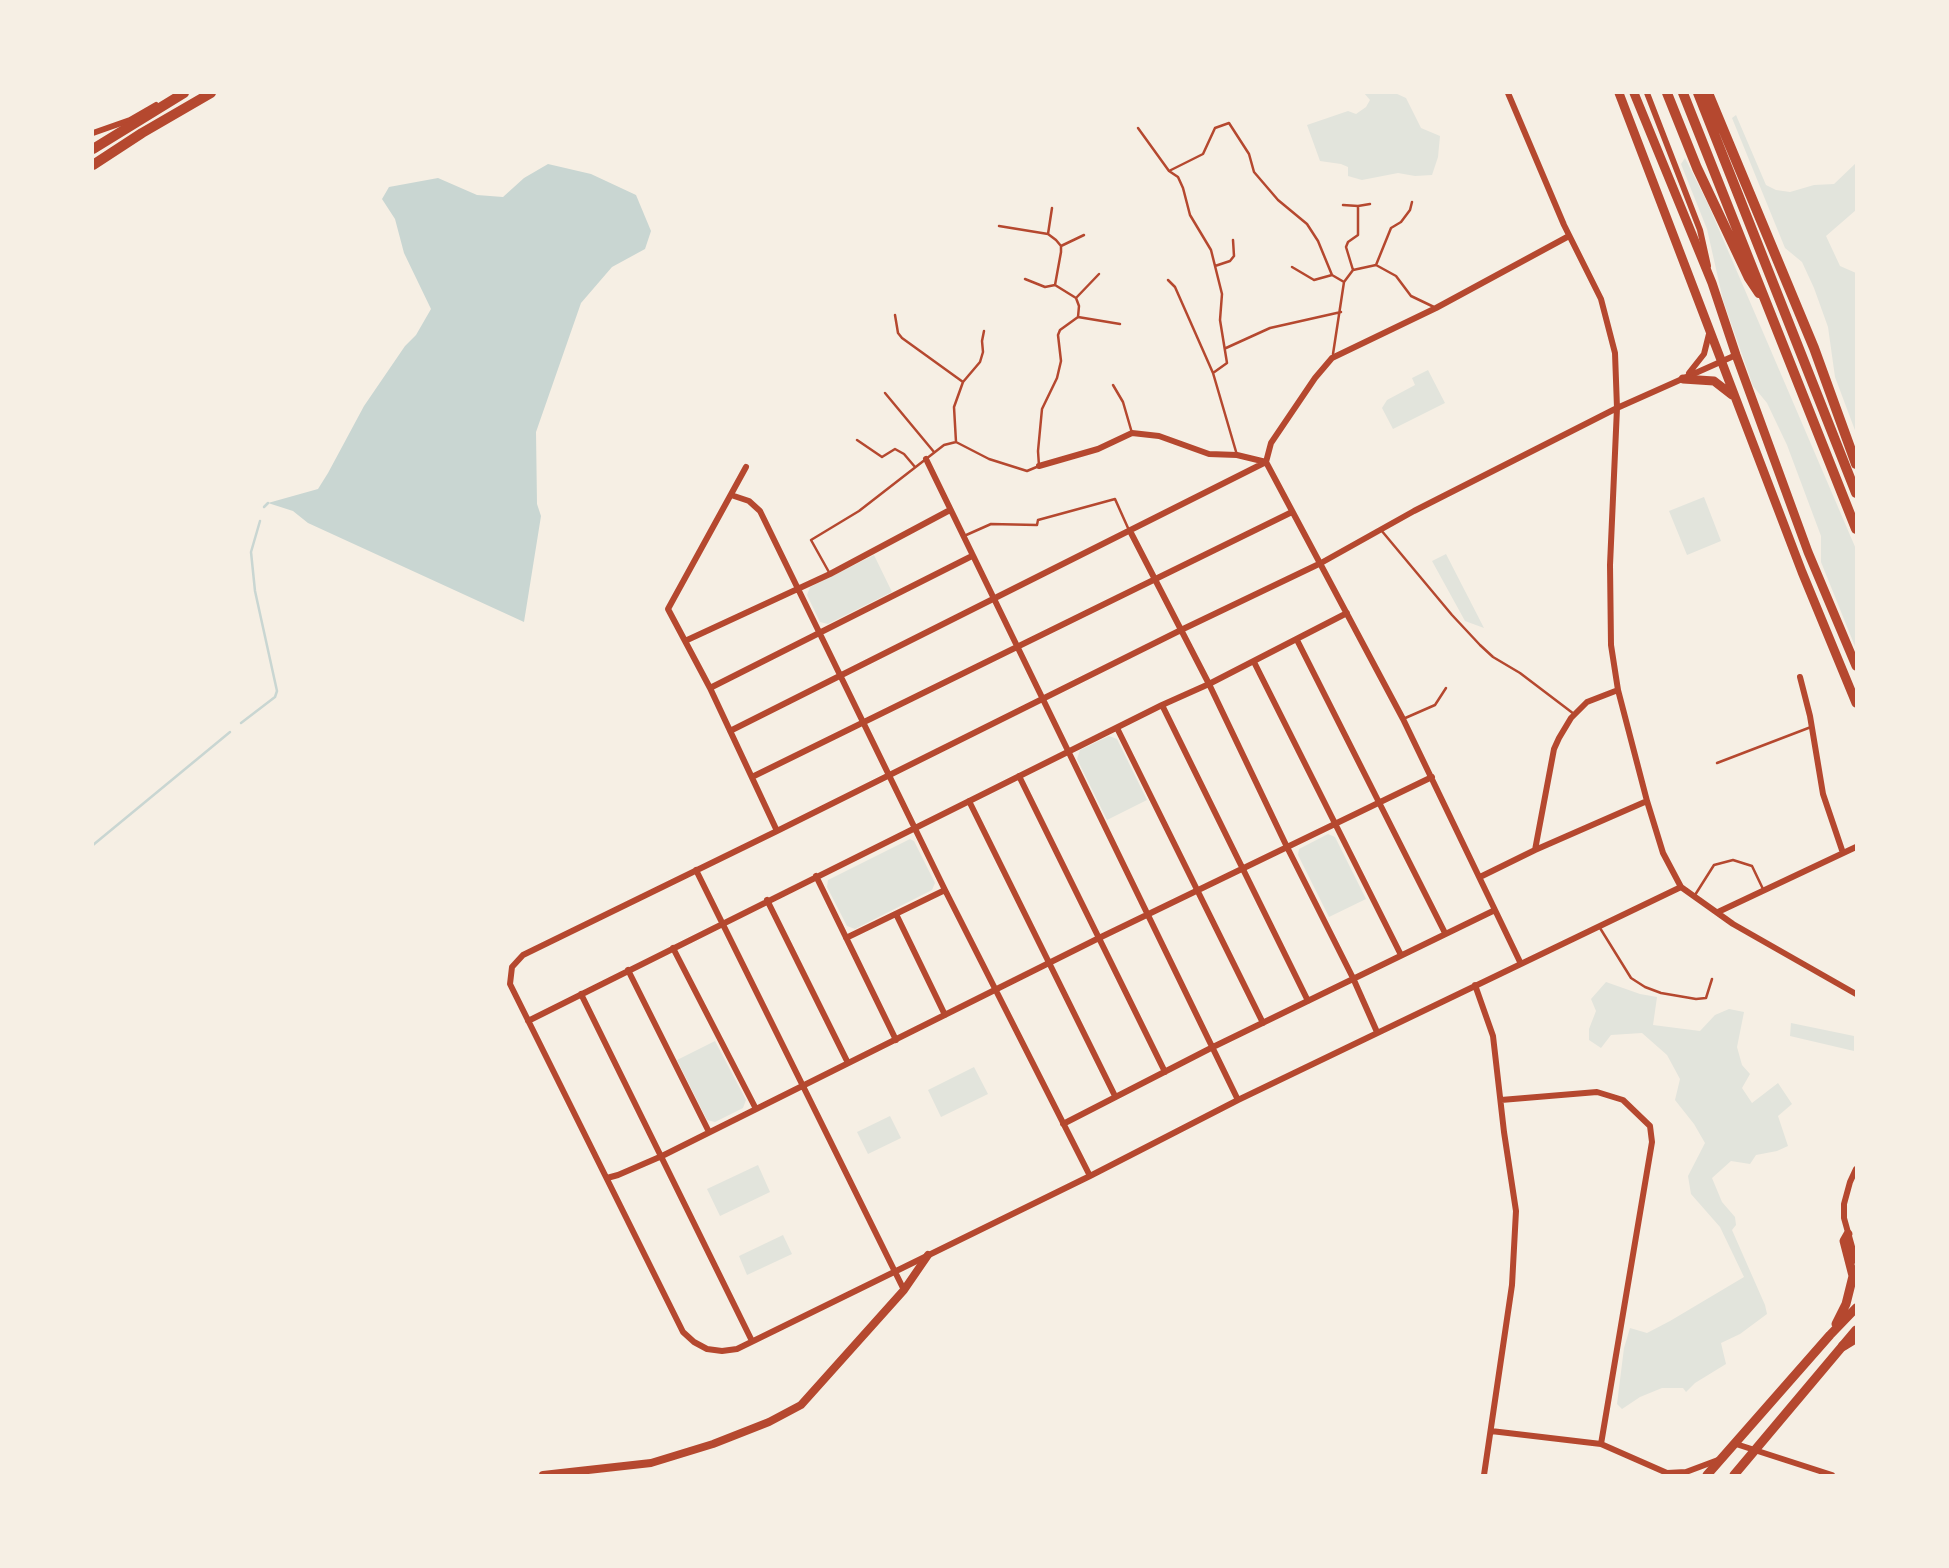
<!DOCTYPE html>
<style>
body{margin:0}
#map{position:relative;width:1949px;height:1568px;overflow:hidden;background:#f6efe4;font-family:"Source Sans 3",sans-serif}
canvas{display:block}
.frame{position:absolute;inset:0;border:94px solid #f6efe4;pointer-events:none}
</style>
<div id="map">
<canvas width="1949" height="1568"></canvas>
<div class="frame"></div>
</div>
<script>
const c = document.querySelector('canvas').getContext('2d');
c.lineJoin = 'round';
function fillPath(path, color) {
  c.fillStyle = color;
  c.fill(path, 'evenodd');
}
function shape(rows) {
  const path = new Path2D();
  for (const r of rows) {
    path.moveTo(r[0], r[1]);
    for (let i = 2; i < r.length; i += 2) path.lineTo(r[i], r[i + 1]);
  }
  return path;
}
function trace(path, color, width, dash) {
  c.strokeStyle = color;
  c.lineWidth = width;
  c.lineCap = dash ? 'butt' : 'round';
  c.setLineDash(dash || []);
  c.stroke(path);
}
fillPath(shape([
 [1364,93,1395,93,1406,98,1421,128,1440,136,1438,157,1432,175,1415,176,1398,173,1362,180,1348,176,1348,167,1341,164,1320,161,1307,125,1348,111,1356,114,1366,107,1370,100],
 [1736,115,1766,185,1776,190,1790,192,1814,185,1834,184,1856,163,1856,210,1826,236,1840,266,1856,273,1856,433,1835,377,1828,327,1814,288,1802,262,1785,248,1732,118],
 [1685,158,1708,204,1856,549,1856,649,1821,562,1821,536,1787,445,1767,403,1753,386,1723,300,1707,229,1681,164],
 [1428,370,1445,403,1393,429,1382,408,1387,400,1415,385,1412,378],
 [1704,497,1721,541,1687,555,1669,511],
 [1446,554,1484,628,1465,621,1432,561],
 [874,555,892,592,828,624,820,622,807,595,810,587],
 [1109,736,1117,739,1147,800,1107,820,1077,759,1080,750],
 [1328,834,1335,837,1366,899,1329,917,1298,855,1299,849],
 [910,839,914,841,935,883,932,890,855,929,847,926,827,887,828,880],
 [1606,982,1640,994,1657,997,1653,1025,1700,1031,1715,1015,1729,1009,1744,1012,1737,1047,1742,1065,1750,1074,1742,1088,1752,1103,1778,1083,1792,1104,1778,1116,1788,1146,1777,1151,1756,1155,1750,1164,1731,1161,1712,1178,1722,1202,1735,1217,1736,1225,1732,1230,1765,1305,1767,1314,1740,1334,1721,1343,1726,1364,1695,1383,1686,1392,1683,1388,1662,1388,1640,1397,1622,1409,1617,1404,1624,1348,1630,1328,1647,1333,1670,1321,1744,1277,1720,1227,1691,1194,1688,1176,1705,1143,1694,1124,1675,1100,1680,1079,1667,1055,1642,1033,1611,1035,1601,1048,1589,1040,1589,1029,1596,1011,1591,999],
 [1791,1023,1854,1036,1854,1051,1790,1036],
 [715,1041,746,1100,743,1108,715,1122,707,1120,677,1060],
 [974,1067,988,1094,941,1117,928,1090],
 [890,1116,901,1138,868,1154,857,1132],
 [758,1165,770,1192,720,1216,707,1189],
 [783,1235,792,1254,747,1275,739,1256]
]), '#e2e4dc');
fillPath(shape([
 [548,164,591,174,636,195,651,231,645,249,612,267,581,303,536,432,537,504,541,516,524,622,308,523,293,511,268,503,318,489,328,473,364,406,405,346,416,335,431,309,404,253,395,219,382,199,389,187,438,178,477,195,503,197,524,178]
]), '#c9d6d2');
trace(shape([
 [264,507,268,503],
 [241,723,275,697,277,691,255,591,251,552,260,521],
 [93,845,230,732]
]), '#c9d6d2', 2.5);
trace(shape([
 [1138,128,1169,171,1178,177,1183,188,1190,215,1211,250,1222,294,1220,320,1227,363,1213,373,1237,455],
 [1169,171,1203,154,1215,128,1229,123,1249,154,1254,172,1278,200,1307,224,1318,241,1332,275,1344,282],
 [1343,205,1358,206],
 [1048,234,1052,208],
 [1061,246,1084,235],
 [1376,265,1391,228,1401,222,1410,210,1412,202],
 [1215,266,1230,261,1234,256,1233,240],
 [1292,267,1314,280,1332,275],
 [1353,270,1346,247,1348,242,1358,235,1358,206,1370,204],
 [1025,279,1045,287,1055,285],
 [1168,280,1175,287,1213,373],
 [1076,298,1099,274],
 [895,315,898,333,902,338,963,382],
 [1078,317,1120,324],
 [1226,348,1270,328,1341,312],
 [1333,354,1344,282,1353,270,1376,265,1396,276,1411,296,1434,307],
 [1113,385,1123,402,1132,433],
 [885,393,934,452],
 [857,440,882,457,895,449,904,454,915,467],
 [956,442,954,407,963,382,980,362,983,352,982,341,984,331],
 [1381,530,1452,615,1480,645,1493,657,1520,673,1574,714],
 [964,536,991,524,1037,525,1038,520,1115,499,1128,528],
 [830,574,811,540,859,511,944,445,956,442,989,459,1027,471,1039,466,1038,451,1042,409,1057,378,1061,361,1058,335,1060,330,1078,317,1079,306,1076,298,1055,285,1061,252,1061,246,1056,240,1048,234,999,226],
 [1403,719,1435,705,1446,688],
 [1717,763,1811,727],
 [1695,895,1714,865,1733,860,1752,866,1763,889],
 [1600,928,1631,978,1645,987,1661,993,1696,999,1706,998,1712,979]
]), '#b5482f', 2.5);
trace(shape([
 [1508,93,1564,225,1601,299,1615,353,1617,408,1610,565,1611,645,1618,690,1647,801,1663,853,1681,887,1733,924,1856,994],
 [1647,93,1700,230,1708,266],
 [93,133,130,120,156,105],
 [1689,373,1704,354,1709,334],
 [926,459,1238,1100],
 [1266,462,1403,719,1521,964],
 [1266,462,1271,443,1315,378,1332,358,1436,308,1569,236],
 [1039,466,1098,449,1132,433,1159,436,1209,454,1237,455,1266,462],
 [746,467,668,609,710,688,777,831],
 [731,495,749,501,760,511,945,890,1090,1176],
 [1130,531,1209,684,1287,847,1353,978,1377,1032],
 [1297,640,1445,933],
 [685,641,830,574,950,510],
 [1254,662,1401,955],
 [1800,677,1810,716,1823,794,1843,853],
 [710,688,972,556],
 [1162,705,1308,1001],
 [1117,728,1263,1023],
 [730,731,1266,462],
 [1019,776,1165,1072],
 [752,777,1292,512],
 [969,801,1115,1096],
 [1535,850,1554,749,1559,738,1571,718,1587,702,1618,690],
 [696,870,904,1290],
 [816,876,896,1040],
 [1480,877,1535,850,1647,801],
 [1681,887,1238,1100,1090,1176,737,1349,722,1351,707,1349,694,1342,683,1332,510,984,512,967,523,955,777,831,1181,630,1321,563,1414,511,1617,408,1736,355],
 [767,900,848,1063],
 [1718,912,1856,847],
 [896,914,945,1015],
 [846,938,945,890],
 [673,948,756,1109],
 [628,970,709,1132],
 [1475,985,1493,1036,1504,1132,1516,1211,1512,1285,1484,1475],
 [581,994,752,1341],
 [528,1021,1162,705,1209,684,1347,613],
 [1501,1100,1597,1092,1623,1100,1650,1126,1652,1142,1601,1444],
 [1063,1124,1213,1047,1495,910],
 [1856,1169,1850,1182,1844,1204,1844,1218,1856,1261],
 [607,1178,618,1175,662,1156,1099,938,1432,777],
 [1491,1431,1601,1444,1667,1473],
 [1736,1444,1832,1475],
 [1669,1475,1667,1473,1686,1472,1718,1460]
]), '#b5482f', 6);
trace(shape([
 [543,1475,651,1463,713,1444,769,1422,801,1405,904,1290,928,1255]
]), '#b5482f', 8);
trace(shape([
 [1619,93,1802,572,1856,703],
 [1634,93,1712,283,1736,355,1808,552,1856,666],
 [1683,379,1714,381,1732,395],
 [1836,1324,1846,1304,1853,1276,1844,1241,1848,1234],
 [1707,1475,1830,1335,1856,1308],
 [1734,1475,1856,1330]
]), '#b5482f', 9);
trace(shape([
 [93,149,184,93],
 [93,165,142,133,211,93]
]), '#b5482f', 10);
trace(shape([
 [1667,93,1697,168,1749,278,1759,293],
 [1683,93,1856,529],
 [1698,93,1856,493],
 [1708,93,1814,348,1856,464],
 [1843,1346,1856,1338]
]), '#b5482f', 10);
</script>
